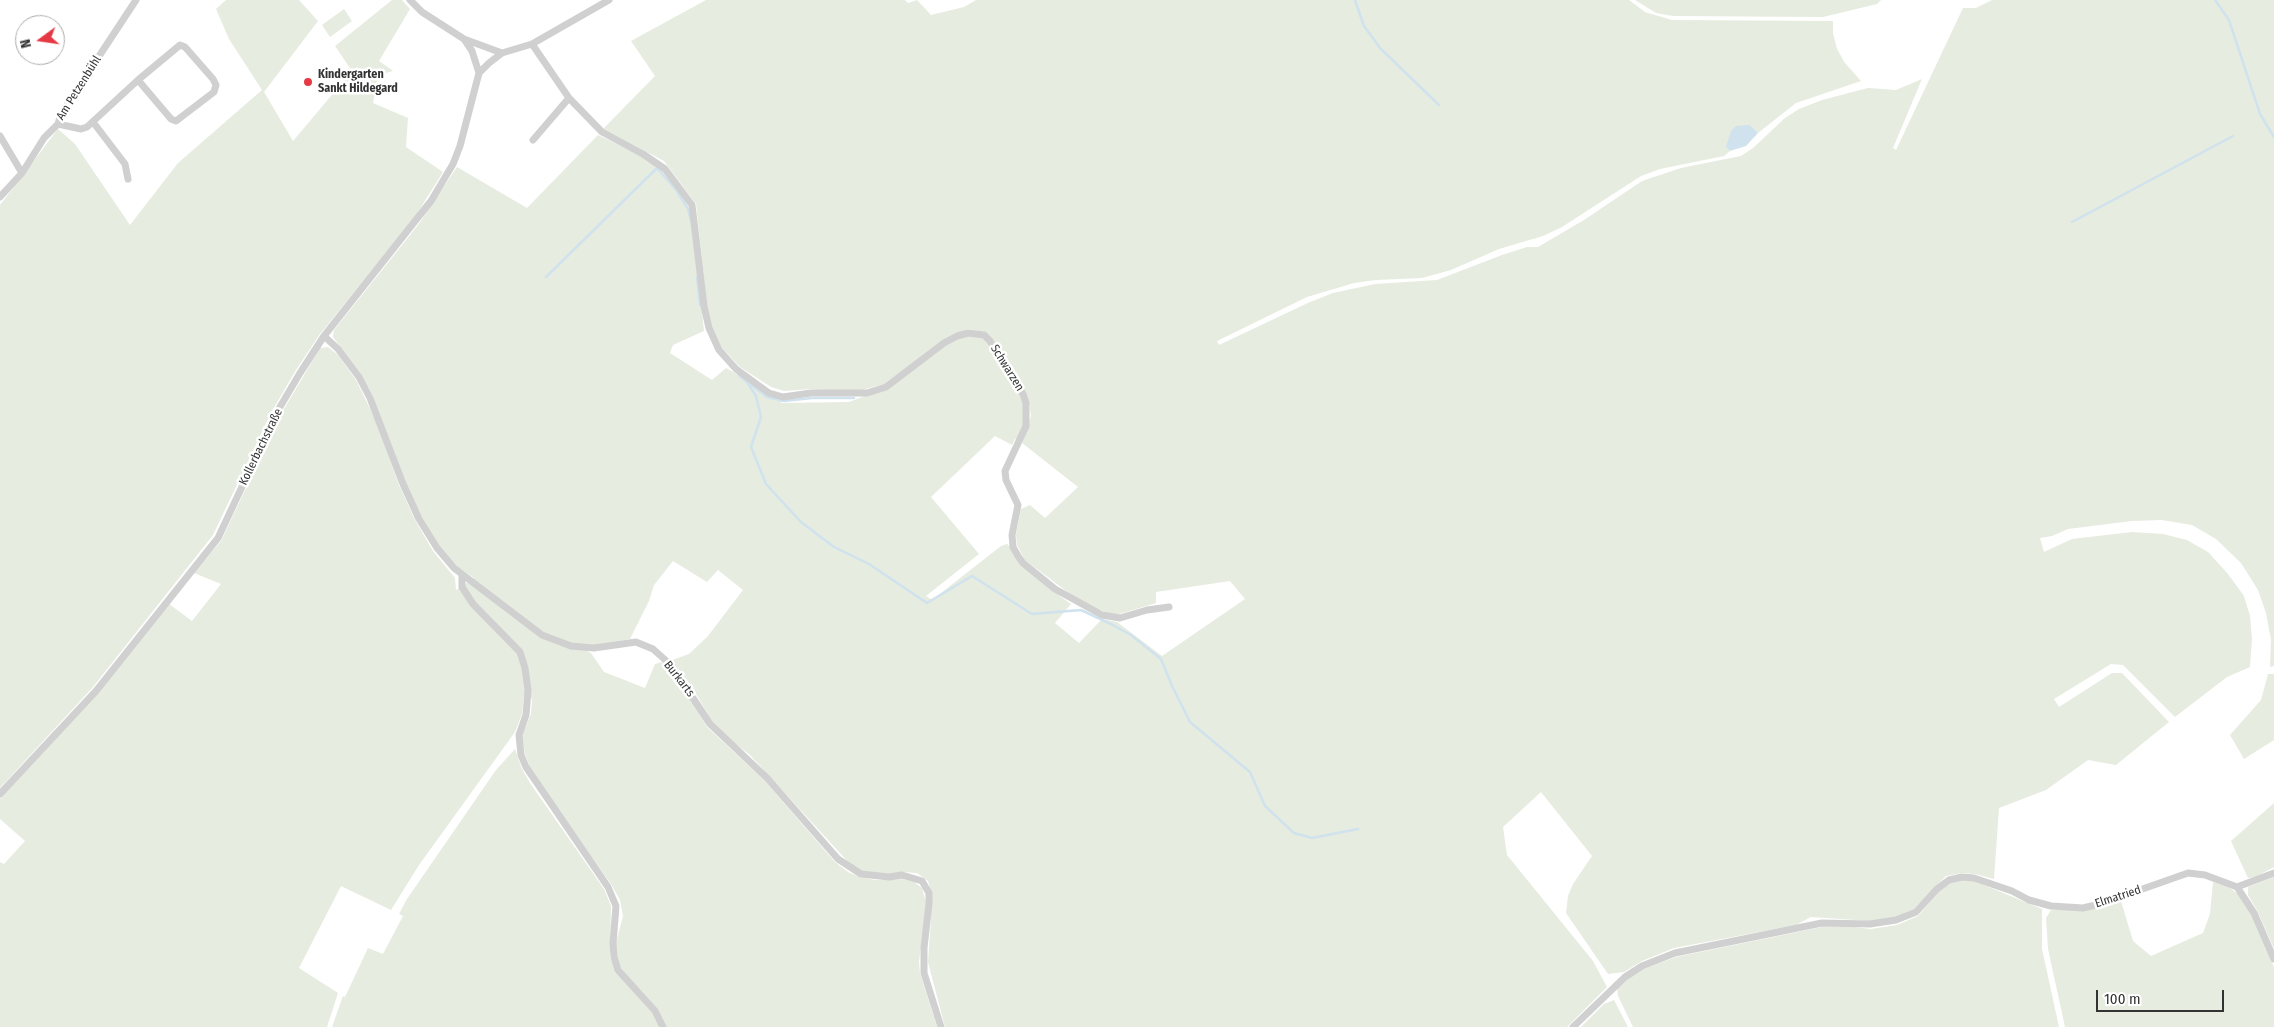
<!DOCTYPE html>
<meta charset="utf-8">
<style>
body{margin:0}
#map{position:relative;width:2274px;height:1027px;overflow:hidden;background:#fff;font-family:"Fira Sans Condensed",sans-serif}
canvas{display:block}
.north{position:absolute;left:15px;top:15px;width:50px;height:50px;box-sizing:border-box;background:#fff;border:1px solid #adadad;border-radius:50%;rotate:256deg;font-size:14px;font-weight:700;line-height:20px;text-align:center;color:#333}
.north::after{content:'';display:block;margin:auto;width:18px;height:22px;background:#e63946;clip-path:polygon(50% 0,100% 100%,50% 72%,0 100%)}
.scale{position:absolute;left:2096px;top:990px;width:128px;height:22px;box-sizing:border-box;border:2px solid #333;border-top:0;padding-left:6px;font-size:15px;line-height:18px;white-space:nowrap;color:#333;-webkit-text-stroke:4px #fff;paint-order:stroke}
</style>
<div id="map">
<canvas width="2274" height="1027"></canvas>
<div class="north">N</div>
<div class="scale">100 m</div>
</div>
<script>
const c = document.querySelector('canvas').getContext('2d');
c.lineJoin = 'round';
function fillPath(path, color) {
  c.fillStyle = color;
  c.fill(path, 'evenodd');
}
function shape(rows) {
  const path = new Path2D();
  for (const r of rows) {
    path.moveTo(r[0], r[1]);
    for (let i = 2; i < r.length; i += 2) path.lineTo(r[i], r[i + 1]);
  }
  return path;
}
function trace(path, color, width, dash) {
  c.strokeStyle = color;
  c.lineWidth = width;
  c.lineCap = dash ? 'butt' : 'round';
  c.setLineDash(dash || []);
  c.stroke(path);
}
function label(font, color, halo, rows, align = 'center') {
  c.font = font + ' "Fira Sans Condensed",sans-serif';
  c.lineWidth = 5;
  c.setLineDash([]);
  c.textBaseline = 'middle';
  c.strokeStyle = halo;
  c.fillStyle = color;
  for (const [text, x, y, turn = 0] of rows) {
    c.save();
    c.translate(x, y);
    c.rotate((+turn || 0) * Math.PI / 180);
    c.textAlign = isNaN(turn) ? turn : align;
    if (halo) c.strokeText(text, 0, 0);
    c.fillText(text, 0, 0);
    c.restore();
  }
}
fillPath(shape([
 [226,0,299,0,318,21,264,92,293,141,352,71,335,46,392,0,402,0,410,9,379,61,393,71,378,75,373,103,408,118,406,147,443,172,413,220,320,334,296,370,272,411,213,535,93,687,0,788,0,205,58,129,75,144,130,225,178,163,262,90,229,39,216,9],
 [706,0,905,0,908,3,917,0,931,15,964,7,976,0,1629,0,1645,12,1672,20,1833,21,1833,33,1837,49,1845,63,1861,81,1796,103,1758,133,1750,125,1726,147,1730,151,1724,156,1660,169,1641,176,1562,227,1543,236,1499,249,1451,270,1422,278,1375,280,1354,283,1307,297,1217,341,1219,345,1310,302,1333,293,1375,284,1437,280,1502,255,1527,247,1538,247,1584,220,1642,181,1681,168,1741,156,1753,148,1785,118,1799,109,1822,100,1868,88,1896,90,1922,79,1893,148,1896,150,1963,8,1976,8,1992,0,2274,0,2274,666,2270,667,2271,640,2266,613,2258,590,2241,563,2216,539,2192,525,2162,520,2132,521,2068,529,2052,536,2040,538,2044,552,2072,539,2132,532,2163,534,2187,540,2208,552,2228,574,2244,596,2250,616,2252,639,2250,667,2227,677,2175,717,2123,665,2111,664,2054,699,2059,707,2112,673,2122,673,2169,722,2116,765,2088,760,2046,790,1999,808,1994,879,1975,874,1962,873,1946,876,1914,909,1895,917,1870,921,1811,917,1796,925,1674,948,1642,961,1624,972,1608,974,1566,913,1568,896,1573,884,1592,856,1541,792,1503,827,1507,855,1593,961,1607,987,1567,1027,945,1027,928,962,931,918,931,892,928,881,917,873,904,872,890,874,862,871,851,865,750,755,724,735,713,723,696,694,672,660,689,654,708,636,743,590,718,570,707,582,673,561,654,585,649,601,630,639,595,645,574,644,591,653,604,672,645,688,655,664,663,662,690,697,707,727,764,780,835,862,848,872,860,877,875,880,903,879,914,882,922,888,926,902,919,962,920,973,937,1027,666,1027,621,968,617,957,616,943,623,916,620,900,611,884,535,779,529,765,525,754,522,736,531,714,532,699,524,695,522,714,515,732,419,865,391,910,341,886,299,968,338,993,327,1027,0,1027,0,862,4,864,25,841,0,819,0,799,99,692,169,604,192,621,221,584,194,573,221,541,281,414,320,348,328,347,338,355,356,380,376,421,399,485,415,520,433,551,455,578,456,590,474,578,458,567,439,547,422,518,405,482,373,396,361,374,333,337,334,330,418,225,457,167,527,208,598,135,642,156,663,172,677,189,688,206,693,221,704,331,673,345,670,353,712,380,726,368,783,399,781,403,849,402,867,395,958,338,969,336,983,338,989,343,1021,395,1024,403,1023,426,1017,440,1015,439,1012,445,995,436,931,497,979,554,926,596,932,600,1001,546,1007,544,1053,591,1071,604,1055,623,1079,643,1102,619,1117,622,1162,656,1245,599,1230,581,1156,592,1156,603,1113,616,1077,599,1025,560,1017,545,1016,534,1021,509,1030,505,1045,518,1078,487,1022,443,1031,416,1029,402,1026,393,985,332,968,329,955,333,884,384,855,392,811,389,784,391,771,387,740,367,722,348,712,327,707,305,696,204,664,161,603,129,655,76,631,41],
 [1635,0,1881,0,1877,4,1823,17,1673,16,1656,13],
 [344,9,352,21,330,37,322,25],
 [2268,674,2274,674,2274,740,2244,759,2230,735,2261,700],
 [515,749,522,769,530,783,604,889,611,906,610,957,616,971,652,1013,660,1027,332,1027,343,996,345,997,368,948,383,954,403,916,399,914,407,899,496,770],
 [2274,803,2274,867,2255,877,2248,878,2231,841],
 [2274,877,2274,949,2257,910,2248,895,2248,887],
 [1963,880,1974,881,2042,909,2042,949,2059,1027,1633,1027,1618,996,1617,987,1627,979,1644,969,1676,957,1822,927,1846,926,1871,929,1897,925,1918,916,1940,890,1951,883],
 [2213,882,2230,888,2239,895,2251,914,2274,967,2274,1027,2065,1027,2048,949,2046,918,2051,910,2083,910,2121,901,2133,941,2151,956,2203,933,2210,914],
 [1614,1000,1628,1027,1581,1027,1604,1004]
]), '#e6ecdf');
fillPath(shape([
 [1750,125,1758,133,1746,146,1730,151,1726,147,1731,131,1736,126]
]), '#cfe2ee');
trace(shape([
 [1355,0,1364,26,1380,48,1439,105],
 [2215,0,2229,20,2260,114,2274,137],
 [2072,222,2233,136],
 [546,277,657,168,677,191,688,209,691,221],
 [697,277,700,305],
 [739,375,747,382,756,396,761,417,751,447,766,484,801,522,834,547,869,564,927,603,972,576,1032,614,1081,610,1111,624,1131,635,1161,659,1172,686,1190,722,1250,772,1265,806,1294,833,1312,838,1358,829],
 [749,383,767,397,784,401,812,398,854,398]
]), '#cfe2ee', 2.5);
trace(shape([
 [410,0,422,12,464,39,502,53],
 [532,44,569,98,602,132,643,154,665,169,692,205,704,306,709,328,719,350,736,369,769,393,783,397,811,393,867,393,886,387,944,343,957,336,968,333,984,335,990,341,1023,394,1026,403,1026,426,1005,471,1006,480,1018,505,1012,535,1013,547,1018,556,1023,563,1055,589,1102,615,1120,618,1147,610,1169,607],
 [479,73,489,63,502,53,532,44,609,0],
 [93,122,125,164,128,179],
 [58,124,81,129,87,127,138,80,180,45,185,47,213,79,216,85,214,92,176,121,171,119,138,80],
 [0,136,22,173],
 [533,140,569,98],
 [0,197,22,173,44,138,58,124,61,114,136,0],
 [324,336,338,349,359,377,370,398,403,484,419,519,437,548,454,568,542,635,571,646,594,648,636,642,653,649,672,666,710,724,767,778,838,859,861,874,889,877,902,875,922,881,929,893,929,903,924,948,924,973,941,1027],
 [462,575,462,587,473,604,520,652,525,668,528,690,526,715,519,735,521,755,526,767,608,887,616,906,613,943,614,957,618,970,655,1011,663,1027],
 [0,794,96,691,218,538,277,412,300,373,324,336,431,201,453,164,460,146,479,73,472,51,464,39],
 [2237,887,2274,873],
 [1573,1027,1625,977,1642,966,1675,953,1822,923,1870,924,1896,920,1916,912,1937,889,1949,880,1962,877,1974,878,2012,891,2029,900,2051,906,2083,908,2100,904,2188,873,2205,875,2237,887,2254,913,2274,959]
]), '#d0d0d0', 7);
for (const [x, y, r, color] of [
 [308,82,5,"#e63946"]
]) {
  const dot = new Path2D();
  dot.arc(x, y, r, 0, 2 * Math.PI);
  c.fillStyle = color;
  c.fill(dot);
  trace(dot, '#fff', 2);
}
label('bold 12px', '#333', '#fff', [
 ["Kindergarten",318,75],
 ["Sankt Hildegard",318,89]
], 'left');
label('12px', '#333', '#fff', [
 ["Am Petzenbühl",79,88,-58],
 ["Schwarzen",1007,368,58],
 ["Kollerbachstraße",261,447,-64],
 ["Burkarts",679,679,52],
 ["Elmatried",2118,897,-18]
]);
</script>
